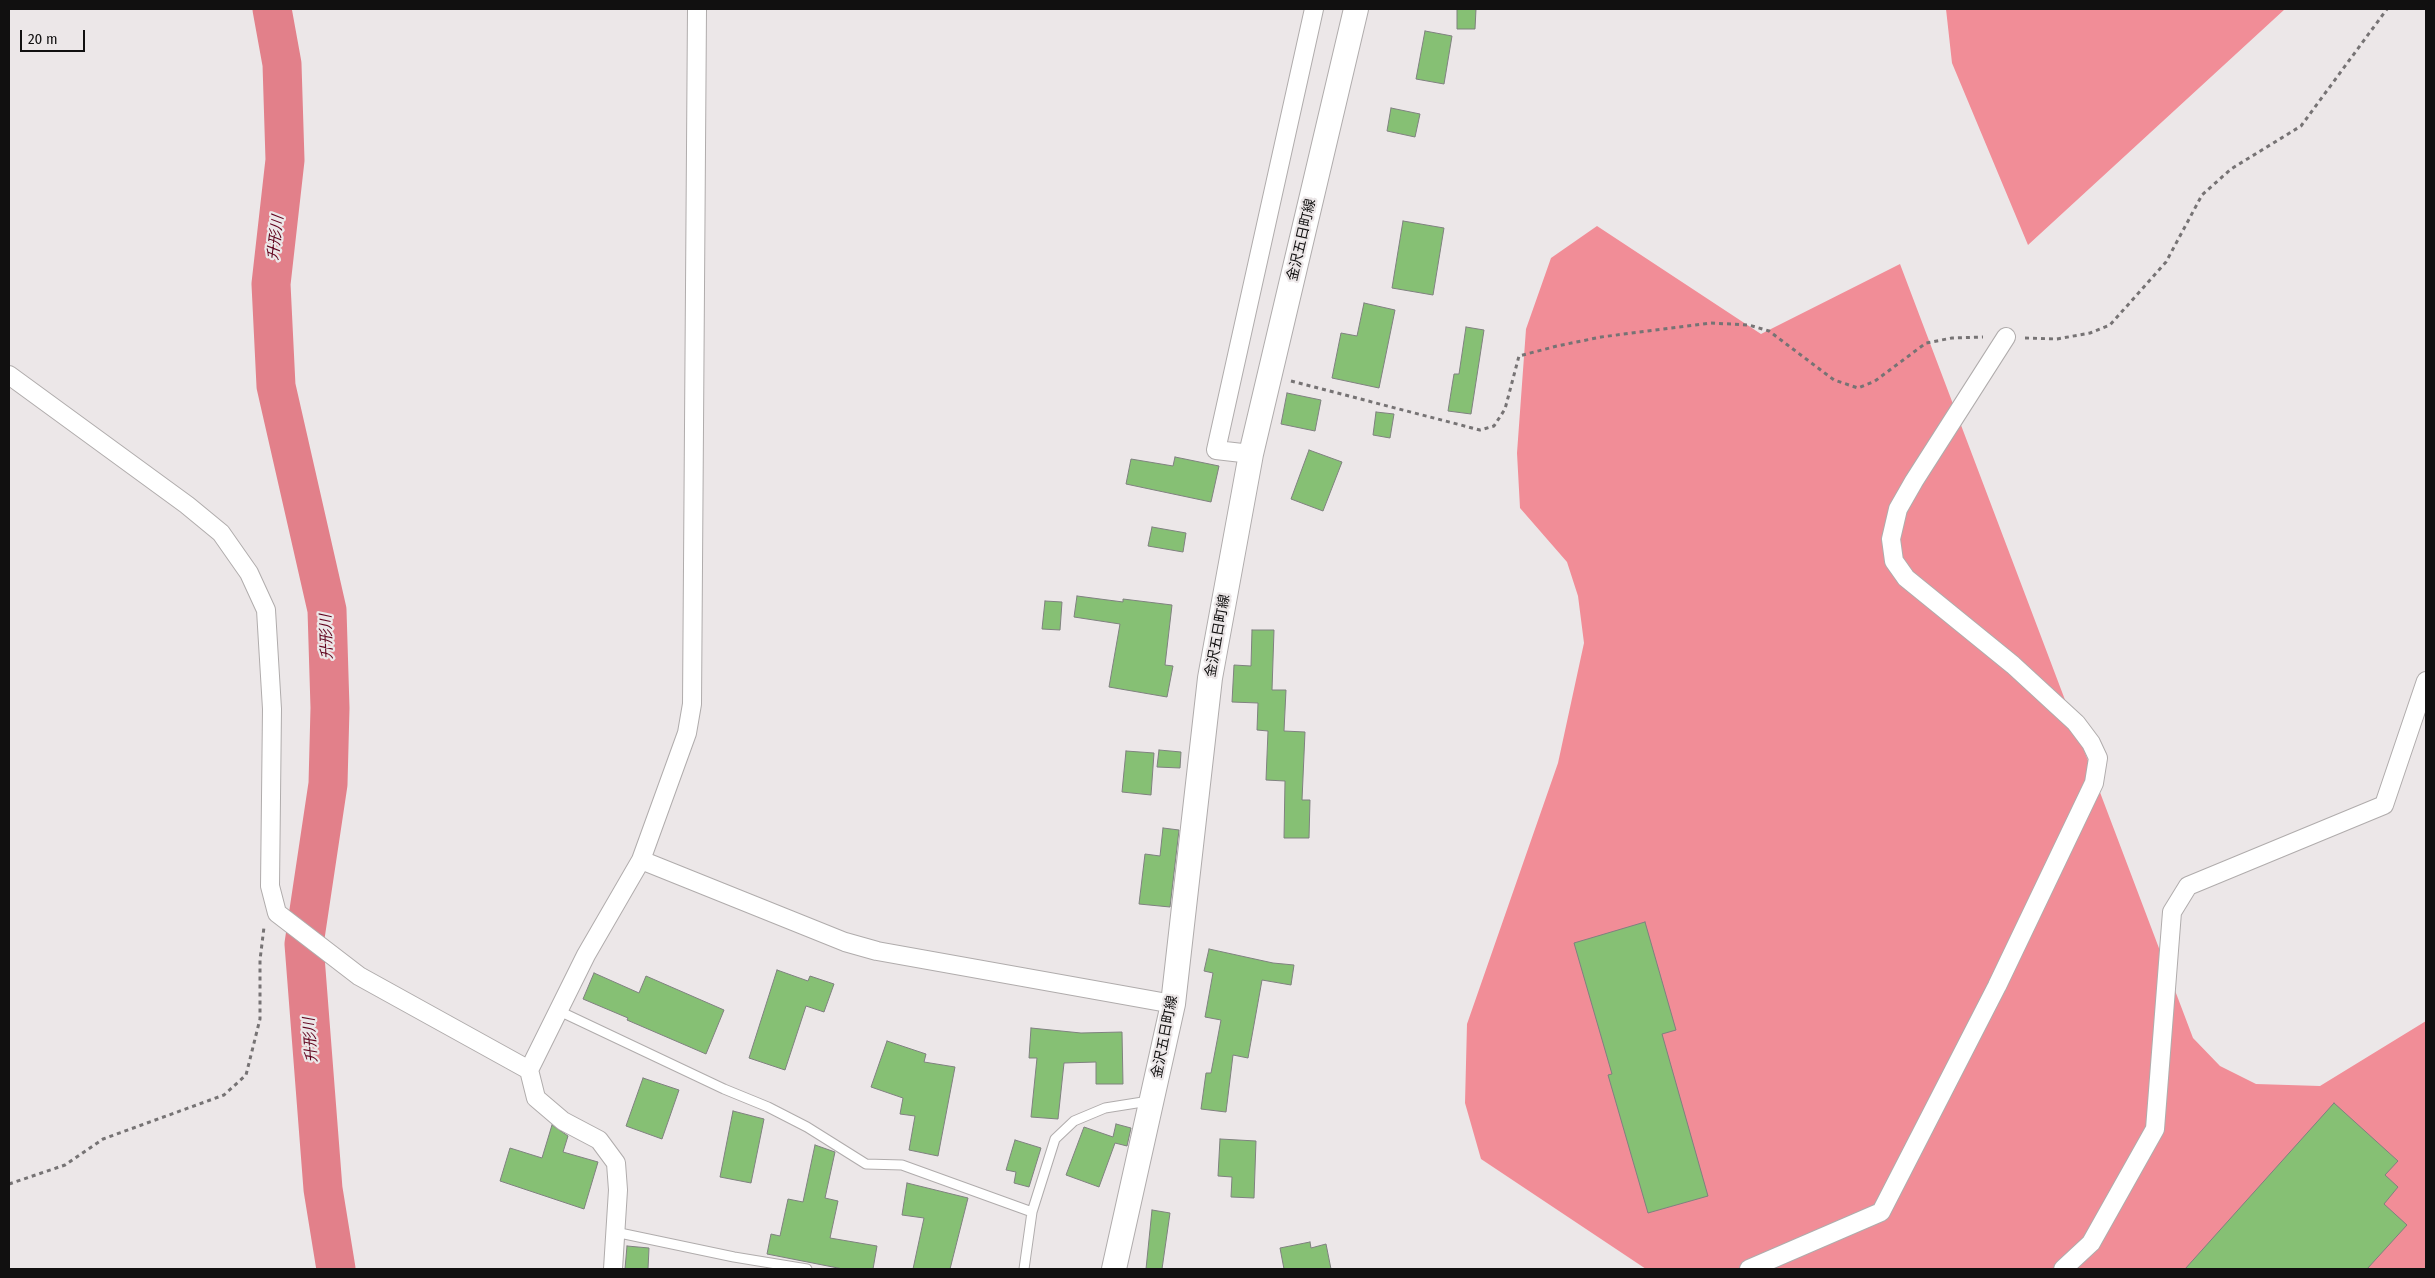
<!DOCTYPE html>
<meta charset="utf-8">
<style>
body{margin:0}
#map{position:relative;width:2435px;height:1278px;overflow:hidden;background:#ece7e8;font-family:"Fira Sans Condensed",sans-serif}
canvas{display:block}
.frame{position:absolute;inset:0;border:10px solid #111010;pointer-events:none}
.scale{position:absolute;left:20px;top:30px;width:65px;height:22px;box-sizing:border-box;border:2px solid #111010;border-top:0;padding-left:6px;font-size:15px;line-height:18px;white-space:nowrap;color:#111010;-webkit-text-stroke:4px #ece7e8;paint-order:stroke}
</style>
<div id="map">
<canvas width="2435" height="1278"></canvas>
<div class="frame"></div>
<div class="scale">20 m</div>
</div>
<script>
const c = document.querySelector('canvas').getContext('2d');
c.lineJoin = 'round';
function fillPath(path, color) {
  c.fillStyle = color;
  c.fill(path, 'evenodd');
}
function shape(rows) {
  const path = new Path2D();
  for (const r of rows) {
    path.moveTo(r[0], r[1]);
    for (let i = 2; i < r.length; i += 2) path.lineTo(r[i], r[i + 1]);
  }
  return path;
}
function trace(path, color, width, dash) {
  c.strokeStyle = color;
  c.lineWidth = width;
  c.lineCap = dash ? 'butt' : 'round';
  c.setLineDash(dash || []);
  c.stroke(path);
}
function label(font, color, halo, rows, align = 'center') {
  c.font = font + ' "Fira Sans Condensed","Noto Sans JP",sans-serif';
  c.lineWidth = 4.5;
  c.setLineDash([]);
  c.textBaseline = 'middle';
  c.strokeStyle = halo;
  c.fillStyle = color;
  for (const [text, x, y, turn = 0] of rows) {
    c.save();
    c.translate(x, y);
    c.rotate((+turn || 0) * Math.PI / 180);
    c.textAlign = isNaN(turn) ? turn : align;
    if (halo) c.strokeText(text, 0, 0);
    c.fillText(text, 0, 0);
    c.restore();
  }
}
fillPath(shape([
 [1946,9,2285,9,2028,245,1952,63],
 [1597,226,1761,334,1900,264,2193,1038,2220,1066,2256,1084,2320,1086,2426,1021,2426,1269,1646,1269,1481,1159,1465,1103,1467,1024,1558,763,1584,643,1578,596,1567,562,1520,508,1517,453,1526,329,1551,258]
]), '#f18d97');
trace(shape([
 [272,9,282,64,285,160,271,284,276,386,327,610,330,708,328,784,304,944,323,1189,336,1269]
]), '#e2808a', 39);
const building = shape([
 [1457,9,1476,9,1475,29,1457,29,1457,9],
 [1425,31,1452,36,1444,84,1416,79,1425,31],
 [1391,108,1420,114,1415,137,1387,131,1391,108],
 [1403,221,1444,228,1433,295,1392,288,1403,221],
 [1364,303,1395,310,1379,388,1332,378,1341,333,1357,336,1364,303],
 [1466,327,1484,330,1471,414,1448,411,1454,374,1459,374,1466,327],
 [1287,393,1321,400,1315,431,1281,424,1287,393],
 [1376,412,1394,414,1390,438,1373,435,1376,412],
 [1309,450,1342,462,1323,511,1291,499,1309,450],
 [1175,457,1219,466,1211,502,1126,484,1131,459,1173,466,1175,457],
 [1152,527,1186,533,1183,552,1148,546,1152,527],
 [1077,596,1123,602,1123,599,1172,605,1165,665,1173,666,1167,697,1109,687,1120,624,1074,617,1077,596],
 [1045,601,1062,602,1060,630,1042,629,1045,601],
 [1252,630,1274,630,1272,690,1286,690,1284,731,1305,732,1302,800,1310,800,1309,838,1284,838,1285,781,1266,780,1268,731,1257,730,1258,703,1232,702,1234,665,1251,666,1252,630],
 [1159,750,1181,752,1180,768,1157,767,1159,750],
 [1126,751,1154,753,1151,795,1122,792,1126,751],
 [1163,828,1179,830,1170,907,1139,904,1145,854,1160,856,1163,828],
 [1645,922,1676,1030,1662,1034,1708,1196,1648,1213,1608,1075,1612,1074,1574,943,1645,922],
 [1209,949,1273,963,1294,965,1291,985,1262,980,1248,1058,1233,1055,1226,1112,1201,1109,1206,1073,1211,1073,1221,1020,1205,1017,1213,973,1204,971,1209,949],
 [777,970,808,981,810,976,834,984,824,1012,806,1006,785,1070,749,1058,777,970],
 [594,973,639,993,646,976,724,1010,706,1054,627,1020,628,1018,583,999,594,973],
 [1031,1028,1081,1033,1122,1032,1123,1084,1096,1084,1096,1062,1064,1063,1058,1119,1031,1117,1037,1058,1029,1058,1031,1028],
 [887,1041,926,1054,924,1062,955,1067,938,1156,909,1150,915,1116,900,1114,903,1098,871,1087,887,1041],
 [643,1078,679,1090,662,1139,626,1126,643,1078],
 [2334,1103,2398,1161,2385,1175,2398,1187,2384,1204,2407,1225,2367,1269,2185,1269,2334,1103],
 [733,1111,764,1119,751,1183,720,1177,733,1111],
 [1116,1124,1131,1128,1127,1146,1115,1143,1099,1187,1066,1175,1084,1127,1113,1137,1116,1124],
 [552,1125,568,1136,563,1152,598,1162,584,1209,500,1181,510,1148,542,1158,552,1125],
 [1220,1139,1256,1141,1254,1198,1231,1197,1232,1177,1218,1176,1220,1139],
 [1015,1140,1041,1148,1029,1187,1014,1183,1016,1172,1006,1170,1015,1140],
 [815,1145,835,1152,825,1198,838,1201,830,1238,877,1246,873,1269,843,1269,767,1254,771,1234,780,1236,788,1199,803,1202,815,1145],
 [907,1183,968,1198,950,1269,913,1269,924,1218,902,1215,907,1183],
 [1152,1210,1170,1213,1162,1269,1146,1269,1152,1210],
 [1310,1242,1311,1248,1326,1244,1331,1269,1284,1269,1280,1248,1310,1242],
 [627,1246,649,1248,648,1269,625,1269,627,1246]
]);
fillPath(building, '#86c074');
trace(building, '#7f817f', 1);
const lane = shape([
 [557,1010,724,1089,768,1107,807,1127,866,1164,902,1165,1032,1212],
 [615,1232,734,1257,807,1269],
 [1024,1269,1032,1212,1055,1139,1074,1121,1105,1108,1149,1101]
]);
const street = shape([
 [9,375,187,505,221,533,249,573,266,610,272,709,270,886,277,913,359,976,529,1070],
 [1251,454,1216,450,1314,9],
 [641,860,845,942,877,951,1173,1004],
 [613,1269,618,1190,616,1163,599,1140,563,1121,536,1098,529,1070,586,955,641,860,687,733,692,704,697,9],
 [1749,1269,1881,1212,1997,986,2094,783,2098,758,2091,743,2076,723,2013,665,1906,578,1894,561,1891,539,1898,509,1914,481,2006,337],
 [2063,1269,2091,1243,2155,1129,2172,912,2188,886,2384,805,2426,681]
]);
const secondary = shape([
 [1114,1269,1173,1004,1210,678,1251,454,1356,9]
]);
trace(lane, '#b0acac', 11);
trace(street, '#b0acac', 20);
trace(secondary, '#b0acac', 26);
trace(shape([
 [2025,338,2057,339,2090,333,2110,325,2166,262,2202,195,2231,169,2301,126,2387,9],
 [1291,381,1480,430,1494,426,1505,409,1519,356,1557,346,1601,337,1711,323,1749,325,1769,331,1834,380,1858,388,1875,381,1926,343,1952,338,1983,337],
 [9,1184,65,1165,103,1139,224,1095,246,1075,260,1019,260,960,264,927]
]), '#767374', 3, [4, 4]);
trace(lane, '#fff', 9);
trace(street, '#fff', 18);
trace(secondary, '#fff', 24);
label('14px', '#111010', '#ece7e8', [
 ["金沢五日町線",1302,240,-77],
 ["金沢五日町線",1218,636,-80],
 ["金沢五日町線",1165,1037,-79]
]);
label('italic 15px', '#60031d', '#ece7e8', [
 ["升形川",276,238,-83],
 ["升形川",327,637,-92],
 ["升形川",311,1040,-94]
]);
</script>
